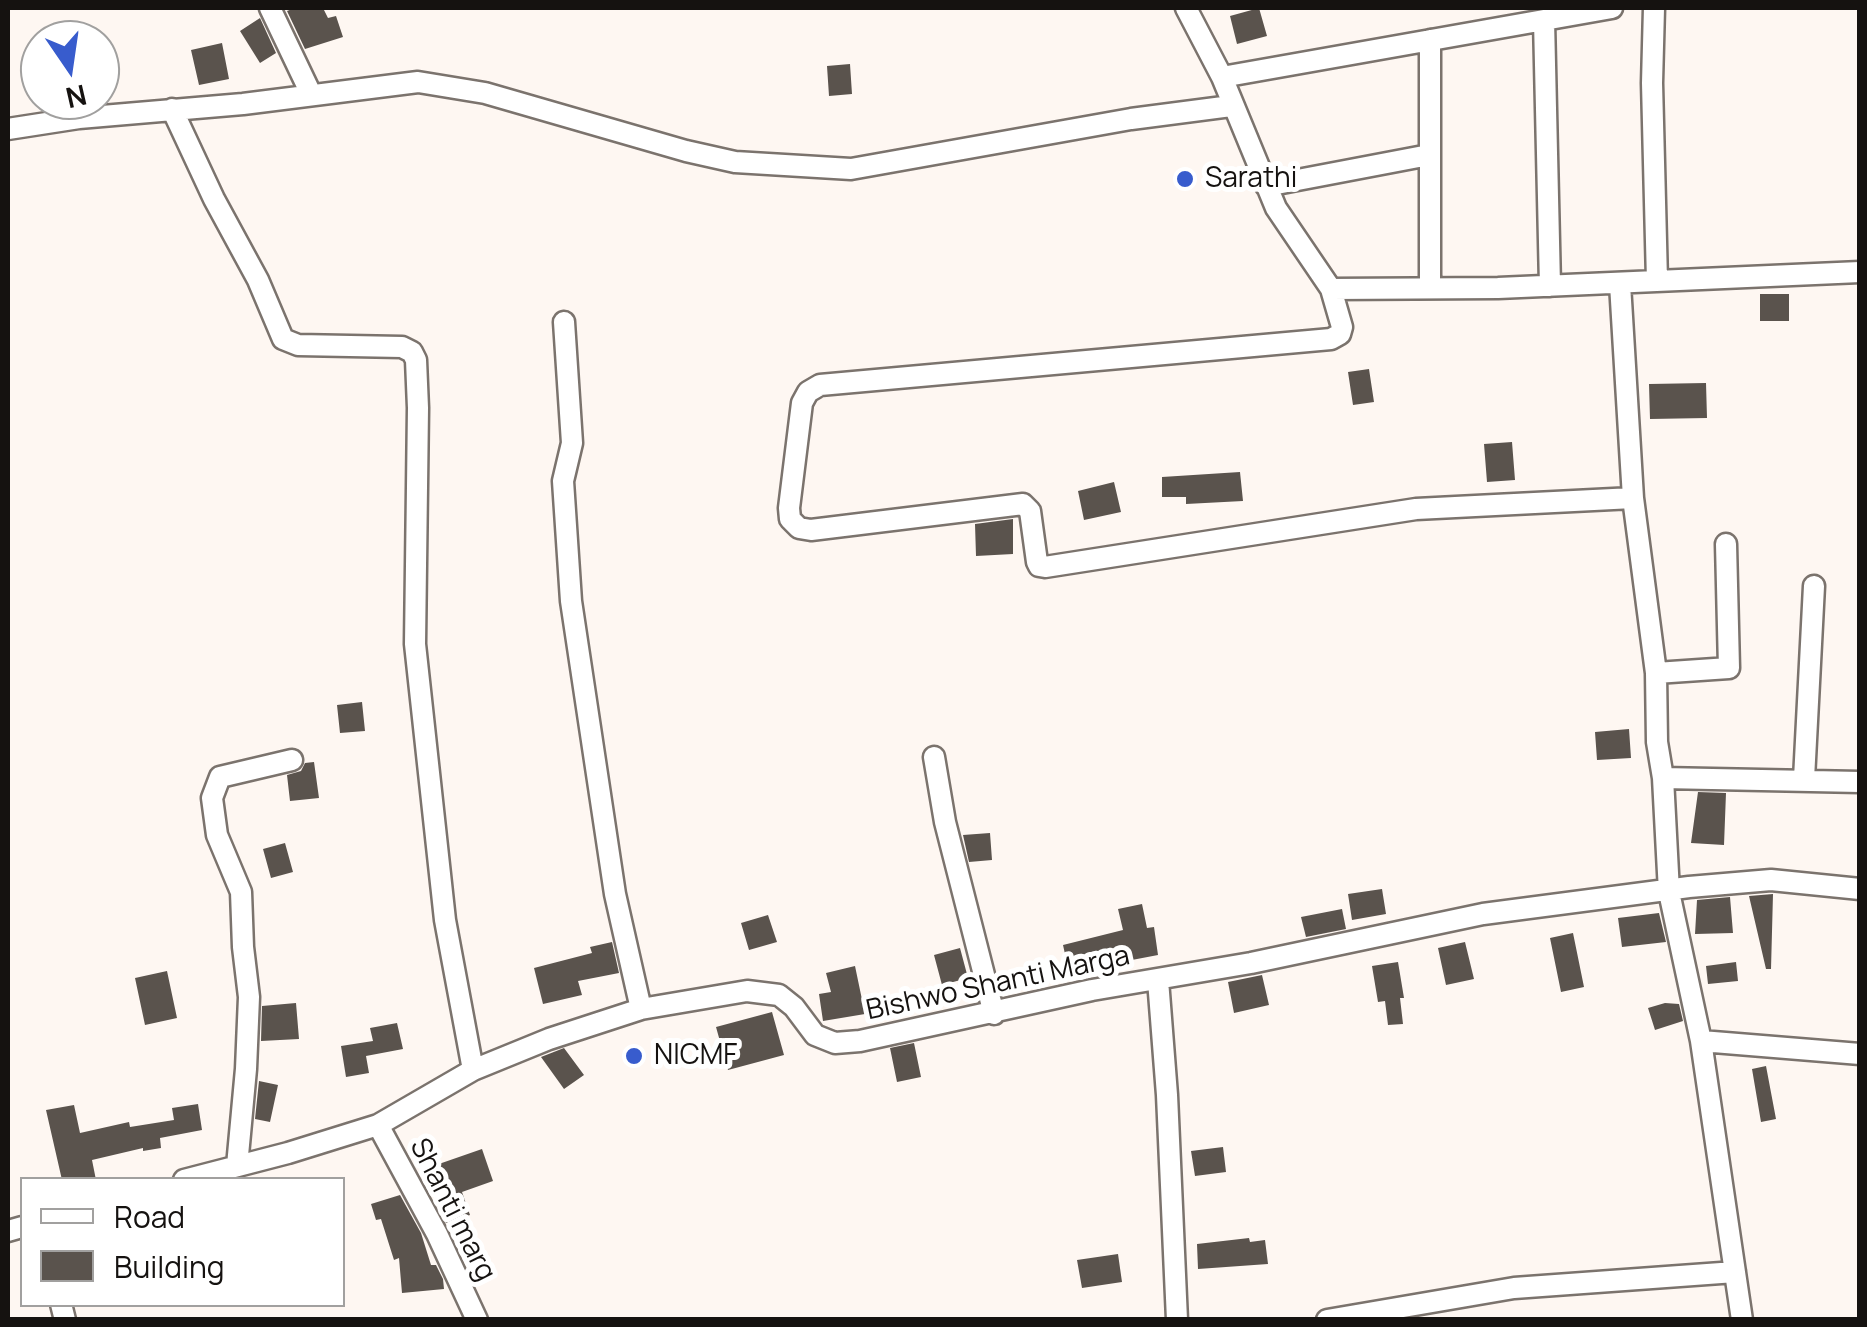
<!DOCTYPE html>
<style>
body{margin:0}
#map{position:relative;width:1867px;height:1327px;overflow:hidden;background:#fef7f2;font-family:Manrope,sans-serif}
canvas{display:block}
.frame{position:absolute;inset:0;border:10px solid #151210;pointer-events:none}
.legend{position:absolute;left:20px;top:1177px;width:325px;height:130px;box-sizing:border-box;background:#fff;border:2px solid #a1a09f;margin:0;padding:12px 18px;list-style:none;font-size:30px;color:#151210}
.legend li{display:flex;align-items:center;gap:20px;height:50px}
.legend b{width:50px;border:2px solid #a1a09f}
.north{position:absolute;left:20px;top:20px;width:100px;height:100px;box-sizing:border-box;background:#fff;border:2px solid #a1a09f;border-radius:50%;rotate:167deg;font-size:28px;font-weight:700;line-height:40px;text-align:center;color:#151210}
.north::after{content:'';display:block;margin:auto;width:35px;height:45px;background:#385ccd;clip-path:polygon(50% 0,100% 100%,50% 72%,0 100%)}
</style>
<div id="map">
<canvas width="1867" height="1327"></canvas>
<div class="frame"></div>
<ul class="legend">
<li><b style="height:12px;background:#fff"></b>Road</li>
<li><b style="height:28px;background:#5a534d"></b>Building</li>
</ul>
<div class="north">N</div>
</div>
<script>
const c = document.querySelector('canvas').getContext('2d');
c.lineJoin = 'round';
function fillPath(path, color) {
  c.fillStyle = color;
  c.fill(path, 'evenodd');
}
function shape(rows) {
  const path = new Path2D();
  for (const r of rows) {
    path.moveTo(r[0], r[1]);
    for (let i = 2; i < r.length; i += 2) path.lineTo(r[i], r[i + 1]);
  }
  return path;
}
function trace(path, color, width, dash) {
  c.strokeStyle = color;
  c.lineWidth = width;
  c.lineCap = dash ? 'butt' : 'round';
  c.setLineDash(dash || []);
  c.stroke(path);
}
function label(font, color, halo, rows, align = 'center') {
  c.font = font + ' Manrope,sans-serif';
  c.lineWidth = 10;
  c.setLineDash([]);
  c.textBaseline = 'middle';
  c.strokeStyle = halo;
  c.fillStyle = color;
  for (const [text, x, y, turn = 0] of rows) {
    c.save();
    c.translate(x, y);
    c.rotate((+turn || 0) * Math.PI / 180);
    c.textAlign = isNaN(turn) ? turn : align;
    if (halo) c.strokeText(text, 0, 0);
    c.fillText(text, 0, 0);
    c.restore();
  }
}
fillPath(shape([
 [295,8,323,8,328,18,336,16,343,37,305,49,287,11],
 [1259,8,1267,36,1237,44,1230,16],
 [260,18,276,53,260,63,240,31],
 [222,43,229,79,199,85,191,50],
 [850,64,852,94,829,96,827,66],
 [1760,294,1789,294,1789,321,1760,321],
 [1369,369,1374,402,1353,405,1348,372],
 [1706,383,1707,418,1650,419,1649,384],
 [1512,442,1515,480,1487,482,1484,444],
 [1240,472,1243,501,1186,504,1186,497,1162,497,1162,477],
 [1114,482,1121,512,1084,520,1078,491],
 [1013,519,1013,554,976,556,975,524],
 [362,702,365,731,340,733,337,705],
 [1629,729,1631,758,1597,760,1595,732],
 [314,762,319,798,290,801,287,775,301,771,305,763],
 [1698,792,1726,793,1724,845,1691,843],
 [990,833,992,860,969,862,963,835],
 [285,843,293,872,271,878,263,849],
 [1382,889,1386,914,1352,920,1348,894],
 [1773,894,1771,969,1766,969,1749,896],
 [1730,897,1733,933,1695,934,1697,900],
 [1142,904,1147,928,1154,927,1158,955,1069,972,1063,945,1123,930,1118,909],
 [1342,909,1346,929,1306,937,1301,917],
 [1659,913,1666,942,1622,947,1618,918],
 [768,915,777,942,749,950,741,923],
 [1573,933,1584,987,1561,992,1550,938],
 [612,942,619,973,578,981,582,995,543,1004,534,968,592,953,590,947],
 [1465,942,1474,979,1446,985,1438,948],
 [960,948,968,978,942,985,934,955],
 [1398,962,1404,998,1400,998,1403,1024,1388,1025,1385,1001,1378,1002,1372,966],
 [1736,962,1738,981,1708,984,1706,966],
 [855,966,865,1014,823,1021,819,994,831,992,826,973],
 [167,971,177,1018,145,1025,135,978],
 [1262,975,1269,1005,1234,1013,1228,982],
 [296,1003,299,1039,261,1041,262,1006],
 [1665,1003,1679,1004,1683,1021,1655,1030,1648,1008],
 [772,1012,784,1055,728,1070,716,1027],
 [397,1023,403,1049,366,1056,369,1073,346,1077,341,1046,373,1041,370,1028],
 [914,1043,921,1077,897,1082,890,1048],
 [564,1048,584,1075,564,1089,541,1057],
 [1766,1066,1776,1119,1761,1122,1752,1069],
 [259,1081,278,1085,270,1122,255,1119],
 [198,1104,202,1130,160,1138,161,1148,143,1151,143,1148,92,1160,96,1180,62,1180,46,1110,74,1105,80,1133,129,1122,130,1127,174,1120,172,1108],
 [1223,1147,1226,1172,1195,1176,1191,1151],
 [482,1149,493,1181,462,1192,470,1215,446,1223,436,1203,447,1200,436,1165],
 [400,1195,421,1233,431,1265,436,1265,443,1279,444,1289,402,1293,399,1258,394,1260,381,1219,376,1220,371,1204],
 [1249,1238,1250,1242,1265,1240,1268,1264,1198,1269,1197,1244],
 [1118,1254,1122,1282,1082,1288,1077,1260]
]), '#5a534d');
const minor = shape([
 [270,8,311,94],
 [1186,8,1222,77,1276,208,1331,289,1342,327,1340,334,1331,339,820,385,808,392,802,403,789,508,790,519,799,528,811,530,1023,504,1030,511,1037,562,1039,566,1045,567,1416,509,1633,498],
 [1654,8,1652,83,1657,281],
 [1544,20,1550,286],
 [1430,40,1430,288],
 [1222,77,1612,8],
 [172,109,214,199,258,280,283,339,298,345,402,347,412,352,416,360,418,408,415,644,445,920,473,1070],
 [8,129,79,118,243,104,418,82,485,93,686,151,735,162,851,169,1131,119,1231,106],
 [1266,186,1429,155],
 [1620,284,1633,498,1656,673,1657,742,1663,778,1669,892,1701,1041,1742,1320],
 [1331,289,1498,288,1860,272],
 [564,322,572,443,563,481,571,601,615,894,641,1009],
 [1656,673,1729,668,1726,544],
 [934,757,945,822,994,1014],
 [1663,778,1860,782],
 [1804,779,1814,586],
 [1158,980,1167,1095,1177,1320],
 [1701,1041,1860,1054],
 [378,1125,437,1234,477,1320],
 [237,1166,246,1069,249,997,243,947,241,892,217,835,212,798,220,777,292,760],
 [184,1180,288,1153,378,1125,473,1070,549,1039,641,1009,747,991,779,995,794,1007,815,1035,835,1043,860,1041,1092,990,1251,963,1483,914,1689,887,1771,880,1860,889],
 [8,1231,22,1227],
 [61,1304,65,1320],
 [1327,1320,1514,1288,1735,1272]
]);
trace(minor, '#7b736d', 25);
trace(minor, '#fff', 20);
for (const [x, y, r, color] of [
 [1185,179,10,"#385ccd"],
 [634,1056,10,"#385ccd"]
]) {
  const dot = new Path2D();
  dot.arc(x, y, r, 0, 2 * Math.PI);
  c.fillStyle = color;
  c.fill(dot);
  trace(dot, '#fff', 4);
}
label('28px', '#151210', '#fff', [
 ["Sarathi",1205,179],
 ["NICMF",654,1056]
], 'left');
label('28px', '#151210', '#fff', [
 ["Bishwo Shanti Marga",998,984,-12],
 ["Shanti marg",452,1210,63]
]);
</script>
